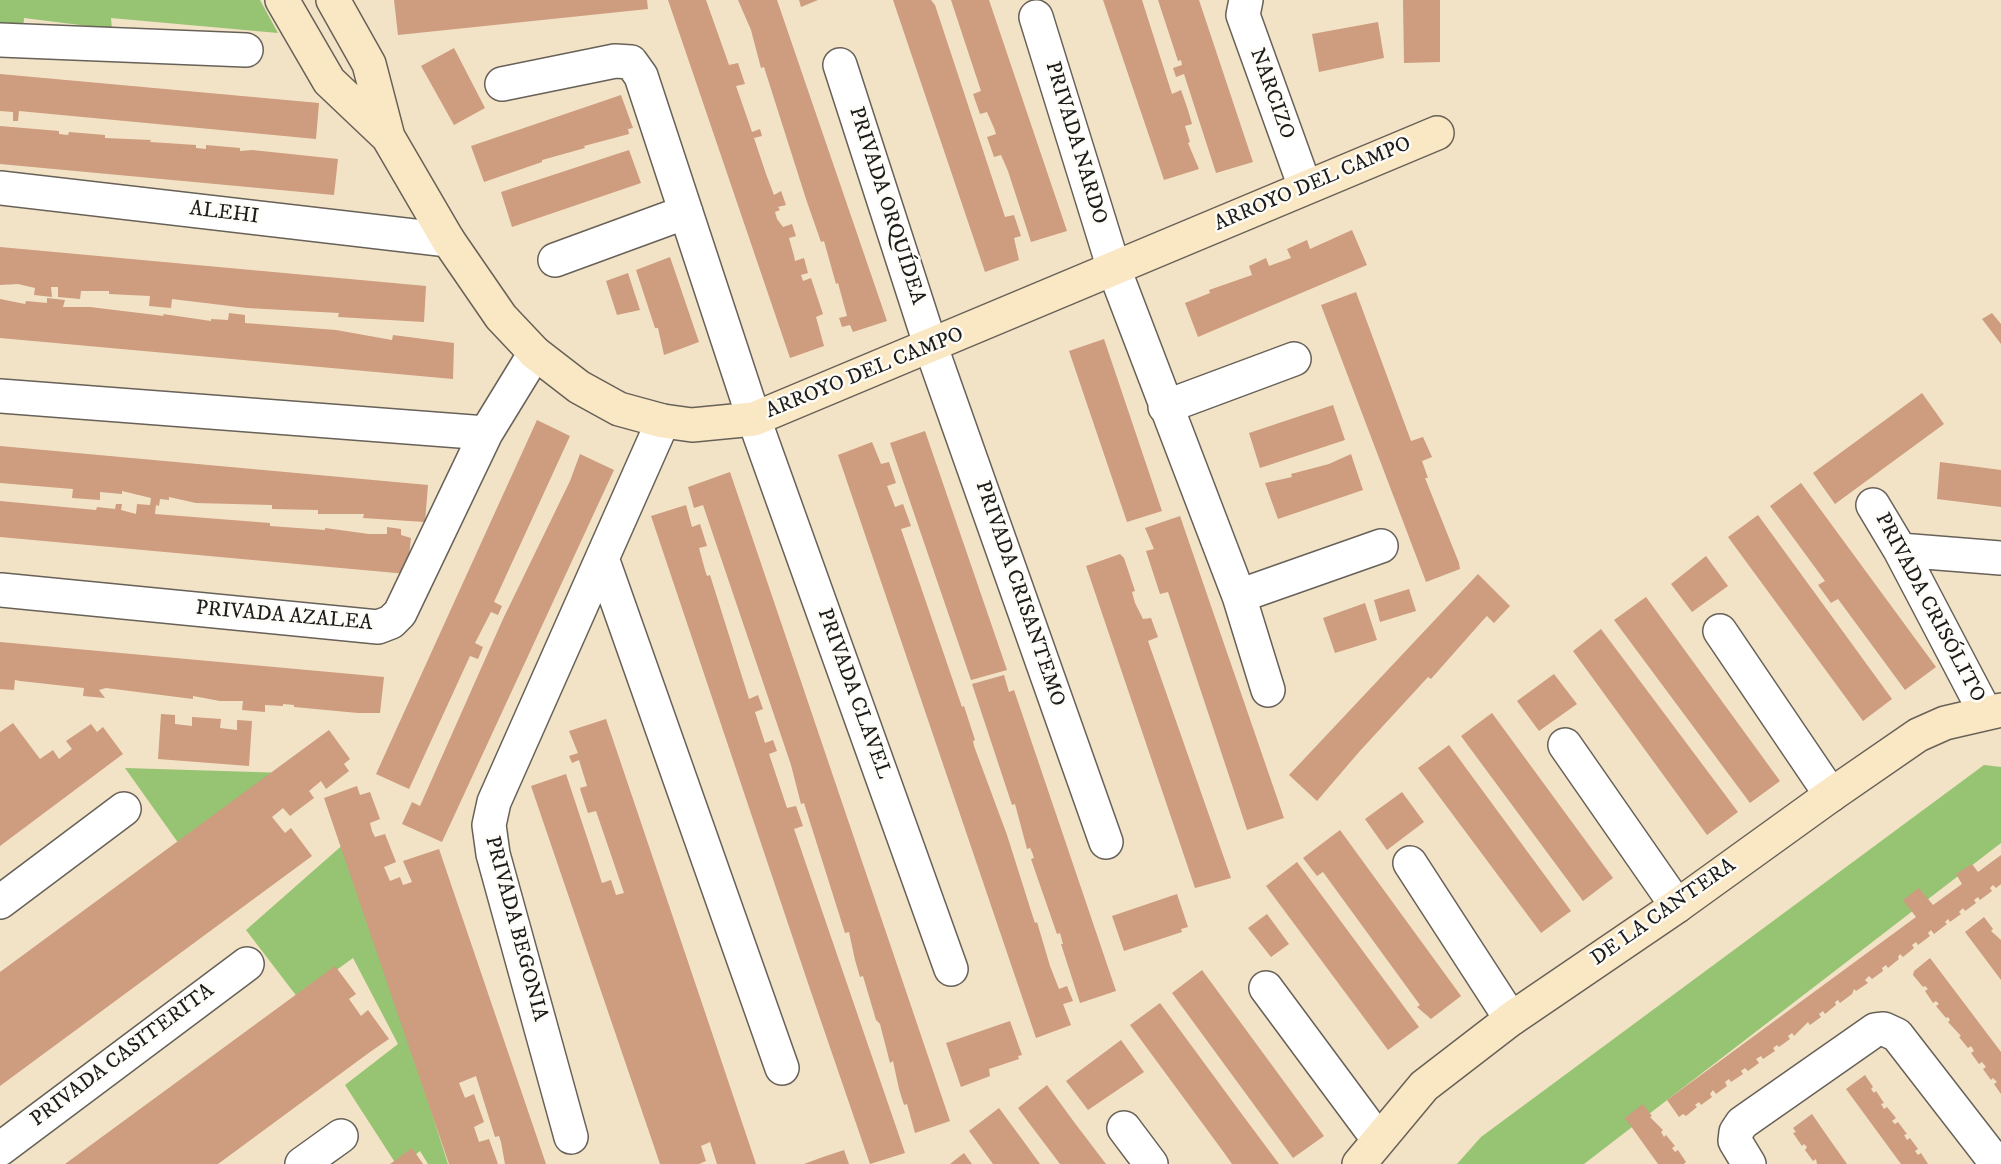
<!DOCTYPE html>
<meta charset="utf-8">
<style>
body{margin:0}
canvas{display:block;background:#f2e2c6}
</style>
<canvas width="2001" height="1164"></canvas>
<script>
const c = document.querySelector('canvas').getContext('2d');
c.lineJoin = 'round';
function fillPath(path, color) {
  c.fillStyle = color;
  c.fill(path, 'evenodd');
}
function shape(rows) {
  const path = new Path2D();
  for (const r of rows) {
    path.moveTo(r[0], r[1]);
    for (let i = 2; i < r.length; i += 2) path.lineTo(r[i], r[i + 1]);
  }
  return path;
}
function trace(path, color, width, dash) {
  c.strokeStyle = color;
  c.lineWidth = width;
  c.lineCap = dash ? 'butt' : 'round';
  c.setLineDash(dash || []);
  c.stroke(path);
}
function label(font, color, halo, rows, align = 'center') {
  c.font = font + ' "IM FELL DW Pica",serif';
  c.lineWidth = 5;
  c.setLineDash([]);
  c.textBaseline = 'middle';
  c.strokeStyle = halo;
  c.fillStyle = color;
  for (const [text, x, y, turn = 0] of rows) {
    c.save();
    c.translate(x, y);
    c.rotate((+turn || 0) * Math.PI / 180);
    c.textAlign = isNaN(turn) ? turn : align;
    if (halo) c.strokeText(text, 0, 0);
    c.fillText(text, 0, 0);
    c.restore();
  }
}
fillPath(shape([
 [0,0,260,0,278,33,111,18,112,29,24,18,23,31,0,30],
 [1984,765,2001,767,2001,843,1584,1164,1457,1164,1481,1137],
 [125,768,287,773,179,844],
 [346,842,448,1164,428,1164,420,1151,404,1164,396,1164,345,1085,398,1044,353,958,298,998,246,930]
]), '#97c472');
fillPath(shape([
 [394,0,647,0,648,9,398,35],
 [668,0,706,0,729,65,738,63,745,84,736,86,752,132,760,129,762,136,754,138,766,174,774,195,781,191,786,205,778,207,780,210,775,212,777,219,783,227,792,224,796,236,789,238,794,256,795,261,804,258,808,273,801,275,803,281,811,278,823,314,816,317,824,346,790,358],
 [738,0,777,0,887,321,853,332,850,325,842,327,839,318,847,316,838,283,836,284,824,241,821,242,806,199,764,67,761,68,751,30],
 [799,0,818,0,801,7],
 [893,0,931,0,935,5,1005,217,1014,215,1021,236,1014,238,1019,260,985,272],
 [951,0,989,0,1067,231,1031,242,1008,171,1001,155,994,157,987,137,996,134,994,128,987,112,980,114,973,94,981,91],
 [1103,0,1142,0,1172,94,1181,90,1188,110,1192,124,1185,126,1190,142,1188,143,1199,169,1164,180],
 [1158,0,1199,0,1253,162,1216,173,1184,74,1176,77,1173,68,1182,65,1181,60,1178,61],
 [1403,0,1440,0,1440,62,1404,63],
 [1378,22,1384,58,1319,72,1312,34],
 [454,48,485,108,454,125,421,66],
 [0,74,319,103,316,139,19,111,18,121,13,121,13,112,0,111],
 [621,95,633,128,628,129,629,134,584,146,585,148,542,160,542,162,484,182,471,146],
 [0,126,59,131,59,134,68,135,69,132,105,135,105,138,151,140,150,142,196,145,196,148,206,149,206,145,240,148,240,151,252,150,338,159,334,195,0,164],
 [629,150,641,183,512,227,501,192],
 [1352,230,1367,265,1198,337,1185,303,1210,293,1209,290,1252,275,1249,266,1266,258,1269,266,1291,258,1287,249,1307,240,1310,249],
 [0,247,426,286,424,322,338,317,339,313,247,308,172,299,171,308,149,306,150,296,109,294,109,291,81,291,80,299,58,297,58,287,51,287,52,297,34,295,35,288,18,284,0,285],
 [670,257,699,342,664,355,658,328,655,328,636,270],
 [628,273,640,310,617,315,606,281],
 [1356,292,1411,441,1423,437,1432,457,1422,461,1428,478,1425,478,1459,563,1460,569,1426,582,1321,305],
 [47,298,65,300,63,307,90,307,164,316,163,314,211,321,211,319,228,320,229,313,245,315,245,323,336,330,392,340,393,335,454,343,453,379,0,338,0,299,25,304,26,301,47,303],
 [1992,313,2001,324,2001,344,1982,319],
 [1104,339,1162,511,1127,522,1069,351],
 [1922,393,1944,424,1835,504,1813,473],
 [1333,405,1345,440,1260,468,1249,433],
 [537,420,570,436,494,602,502,606,498,615,491,612,475,643,483,647,478,659,470,656,409,789,376,774],
 [925,431,1007,670,971,680,890,443],
 [872,442,881,464,889,462,896,483,887,486,895,507,903,504,911,526,901,529,962,707,964,706,975,740,973,741,974,746,1007,835,1032,914,1035,923,1037,922,1050,966,1059,989,1067,986,1073,1001,1063,1004,1071,1025,1036,1038,838,455],
 [0,446,428,485,425,522,363,518,364,514,318,514,318,510,272,509,272,505,196,503,169,497,169,500,160,499,159,506,156,505,155,514,270,523,270,526,325,530,325,528,369,534,387,534,387,527,401,529,401,535,411,538,407,574,0,537,0,501,96,510,97,507,115,509,116,504,122,504,121,510,136,514,137,504,150,505,151,498,122,491,122,494,100,492,100,500,72,498,73,489,0,483],
 [580,454,614,470,442,842,402,824,412,802,420,806,503,619,570,481],
 [1351,454,1363,490,1278,519,1265,483,1292,477,1291,474,1329,464],
 [1940,462,2001,470,2001,507,1937,499],
 [730,472,950,1121,915,1133,907,1104,904,1105,899,1089,894,1066,893,1061,890,1063,880,1024,876,1020,863,976,860,977,855,960,849,932,845,933,804,803,801,804,791,765,703,505,694,508,688,487],
 [1801,483,1936,667,1905,690,1838,599,1831,603,1818,585,1825,581,1770,506],
 [686,505,692,527,700,524,707,546,699,548,705,570,707,576,710,575,749,699,758,695,763,709,755,712,765,743,773,740,777,751,769,754,787,808,796,806,803,826,794,829,905,1153,870,1164,811,992,651,516],
 [1758,515,1892,699,1863,721,1728,537],
 [1180,516,1284,818,1247,830,1168,592,1160,594,1146,551,1154,549,1145,528],
 [1120,554,1124,558,1135,591,1132,592,1135,603,1143,619,1151,618,1158,637,1148,641,1231,878,1195,888,1086,566],
 [1706,556,1728,586,1692,612,1671,584],
 [1478,574,1510,606,1494,623,1487,616,1484,619,1431,679,1428,677,1359,752,1317,801,1289,775],
 [1409,589,1416,611,1380,622,1374,600],
 [1646,597,1780,781,1750,803,1614,620],
 [1365,603,1377,640,1335,653,1323,618],
 [1601,629,1738,812,1707,835,1573,651],
 [0,642,384,677,380,713,358,713,294,707,294,705,283,704,283,706,265,705,265,712,242,710,243,701,220,701,193,696,193,699,106,688,99,690,105,698,83,696,84,688,20,681,15,680,14,690,0,689],
 [1554,674,1577,704,1539,731,1517,701],
 [1004,675,1009,692,1014,690,1116,991,1080,1003,1061,944,1063,944,1060,933,1057,934,1042,891,1031,859,1034,858,1032,852,1030,848,1027,849,1015,804,1012,805,972,684],
 [1492,713,1613,878,1583,901,1461,736],
 [161,714,175,715,175,724,192,726,192,717,221,719,220,728,237,730,237,720,252,721,249,766,158,759],
 [606,719,708,1021,756,1164,717,1164,710,1142,701,1146,706,1161,699,1164,660,1164,531,786,566,774,602,883,611,880,616,895,624,893,596,811,588,813,581,792,580,788,587,786,579,760,572,763,569,756,578,753,569,731],
 [13,723,40,759,53,750,59,759,72,749,66,741,91,724,97,732,103,727,123,754,0,846,0,732],
 [329,730,350,759,344,764,349,771,326,789,321,781,309,791,314,798,290,816,283,808,272,817,285,833,291,828,312,856,0,1086,0,972],
 [1449,745,1571,911,1541,933,1418,768],
 [357,786,360,795,370,792,380,819,370,823,372,831,375,837,385,834,396,862,384,867,390,881,400,877,403,885,412,882,403,861,439,849,546,1164,505,1164,501,1142,499,1136,495,1137,476,1076,459,1083,465,1098,474,1094,484,1122,474,1127,479,1142,489,1139,498,1164,449,1164,324,798],
 [1402,792,1424,822,1387,850,1365,819],
 [1340,830,1461,996,1431,1019,1417,1007,1420,1005,1417,1001,1323,872,1317,876,1303,858],
 [2001,855,2001,884,1996,888,1993,885,1990,888,1992,891,1980,900,1978,897,1974,900,1976,903,1965,911,1963,908,1959,912,1961,914,1950,922,1948,919,1945,922,1947,924,1934,934,1931,930,1928,933,1930,936,1918,945,1916,942,1912,945,1914,948,1903,957,1900,954,1898,957,1899,959,1888,968,1886,965,1882,968,1883,971,1872,979,1869,976,1865,980,1868,983,1856,991,1854,989,1852,994,1840,1003,1838,1000,1835,1002,1836,1005,1825,1014,1823,1011,1819,1014,1821,1017,1810,1025,1808,1022,1794,1036,1792,1033,1788,1036,1790,1039,1779,1047,1777,1045,1773,1048,1775,1051,1763,1059,1761,1056,1756,1059,1759,1063,1748,1071,1745,1068,1741,1071,1743,1074,1731,1082,1729,1079,1725,1082,1727,1086,1716,1094,1713,1090,1710,1094,1712,1097,1701,1105,1699,1102,1695,1105,1697,1107,1686,1116,1683,1114,1679,1117,1667,1100,1916,917,1903,900,1919,888,1933,905,1962,884,1956,874,1972,864,1978,872],
 [1297,862,1419,1027,1388,1050,1266,886],
 [1177,894,1188,927,1181,929,1182,932,1124,951,1112,916],
 [1267,914,1289,944,1271,957,1248,928],
 [1984,917,1993,929,1991,931,2001,940,2001,980,1965,932],
 [1930,958,2001,1052,2001,1094,1994,1084,1997,1082,1993,1078,1991,1080,1983,1069,1986,1067,1982,1062,1979,1064,1971,1053,1974,1051,1971,1046,1968,1048,1959,1037,1961,1036,1948,1022,1950,1020,1948,1017,1946,1018,1936,1006,1939,1004,1936,1001,1933,1003,1925,991,1928,989,1925,986,1923,987,1913,975,1914,971],
 [335,966,356,994,349,999,361,1016,368,1010,389,1039,370,1052,218,1164,65,1164],
 [1202,970,1324,1136,1293,1158,1172,993],
 [1160,1003,1241,1113,1279,1164,1232,1164,1225,1154,1130,1025],
 [1010,1021,1022,1055,1018,1056,1019,1059,989,1069,990,1076,961,1087,946,1043],
 [1121,1040,1144,1072,1088,1110,1066,1081],
 [1865,1075,1873,1087,1871,1089,1874,1093,1876,1091,1884,1103,1881,1104,1884,1109,1887,1107,1896,1118,1892,1121,1895,1124,1898,1122,1907,1134,1904,1135,1907,1140,1910,1138,1918,1149,1915,1151,1918,1155,1921,1153,1928,1164,1901,1164,1846,1089],
 [1047,1085,1074,1122,1106,1164,1060,1164,1032,1127,1018,1108],
 [1643,1104,1652,1116,1650,1117,1663,1130,1661,1132,1664,1137,1666,1135,1675,1146,1672,1148,1675,1152,1678,1150,1686,1162,1684,1164,1658,1164,1625,1118],
 [999,1108,1027,1146,1040,1164,993,1164,969,1131],
 [1812,1114,1823,1130,1847,1164,1817,1164,1816,1159,1813,1161,1805,1150,1807,1147,1804,1144,1802,1146,1793,1133,1796,1132,1793,1128],
 [412,1148,423,1164,390,1164,393,1162],
 [844,1150,849,1164,804,1164,823,1157],
 [964,1153,972,1164,950,1164]
]), '#ce9c7e');
const street = shape([
 [1246,0,1243,15,1305,187],
 [1036,17,1114,269,1239,596,1268,690],
 [0,40,246,50],
 [840,65,931,347,1106,842],
 [502,84,615,61,631,62,641,76,754,419,951,969],
 [0,188,448,240],
 [555,260,686,212],
 [0,396,486,433],
 [1165,407,1294,359],
 [1873,505,1900,550,1985,712],
 [1900,550,2001,558],
 [603,561,782,1068],
 [1,590,378,627,391,622,400,613,486,433,535,353],
 [1239,596,1381,546],
 [1720,631,1831,795],
 [1565,745,1677,906],
 [1410,863,1511,1019],
 [0,902,124,809],
 [1266,988,1378,1139],
 [1124,1128,1151,1164],
 [571,1137,493,854,489,825,494,802,663,421],
 [0,1149,247,964],
 [302,1164,341,1136],
 [1749,1164,1735,1141,1736,1132,1742,1123,1875,1030,1884,1029,1897,1035,1997,1164]
]);
const secondary = shape([
 [282,0,329,81,388,137],
 [333,0,369,64,388,137,448,240,501,317,535,353,579,387,619,409,663,421,692,425,754,419,1437,133],
 [1359,1164,1424,1086,1511,1019,1677,906,1831,795,1918,735,1945,723,2001,710]
]);
trace(street, '#676158', 36);
trace(secondary, '#676158', 36);
trace(street, '#fff', 33);
trace(secondary, '#fae7c3', 33);
label('21px', '#1c1c1c', '#fdfcf7', [
 ["NARCIZO",1271,94,70],
 ["PRIVADA NARDO",1075,143,73],
 ["ARROYO DEL CAMPO",1313,185,-23],
 ["PRIVADA ORQUÍDEA",886,206,72],
 ["ALEHI",224,214,7],
 ["ARROYO DEL CAMPO",865,374,-22],
 ["PRIVADA CRISANTEMO",1019,594,71],
 ["PRIVADA CRISÓLITO",1929,608,62],
 ["PRIVADA AZALEA",284,617,5],
 ["PRIVADA CLAVEL",853,694,70],
 ["DE LA CANTERA",1664,913,-35],
 ["PRIVADA BEGONIA",515,929,75],
 ["PRIVADA CASITERITA",123,1056,-37]
]);
</script>
